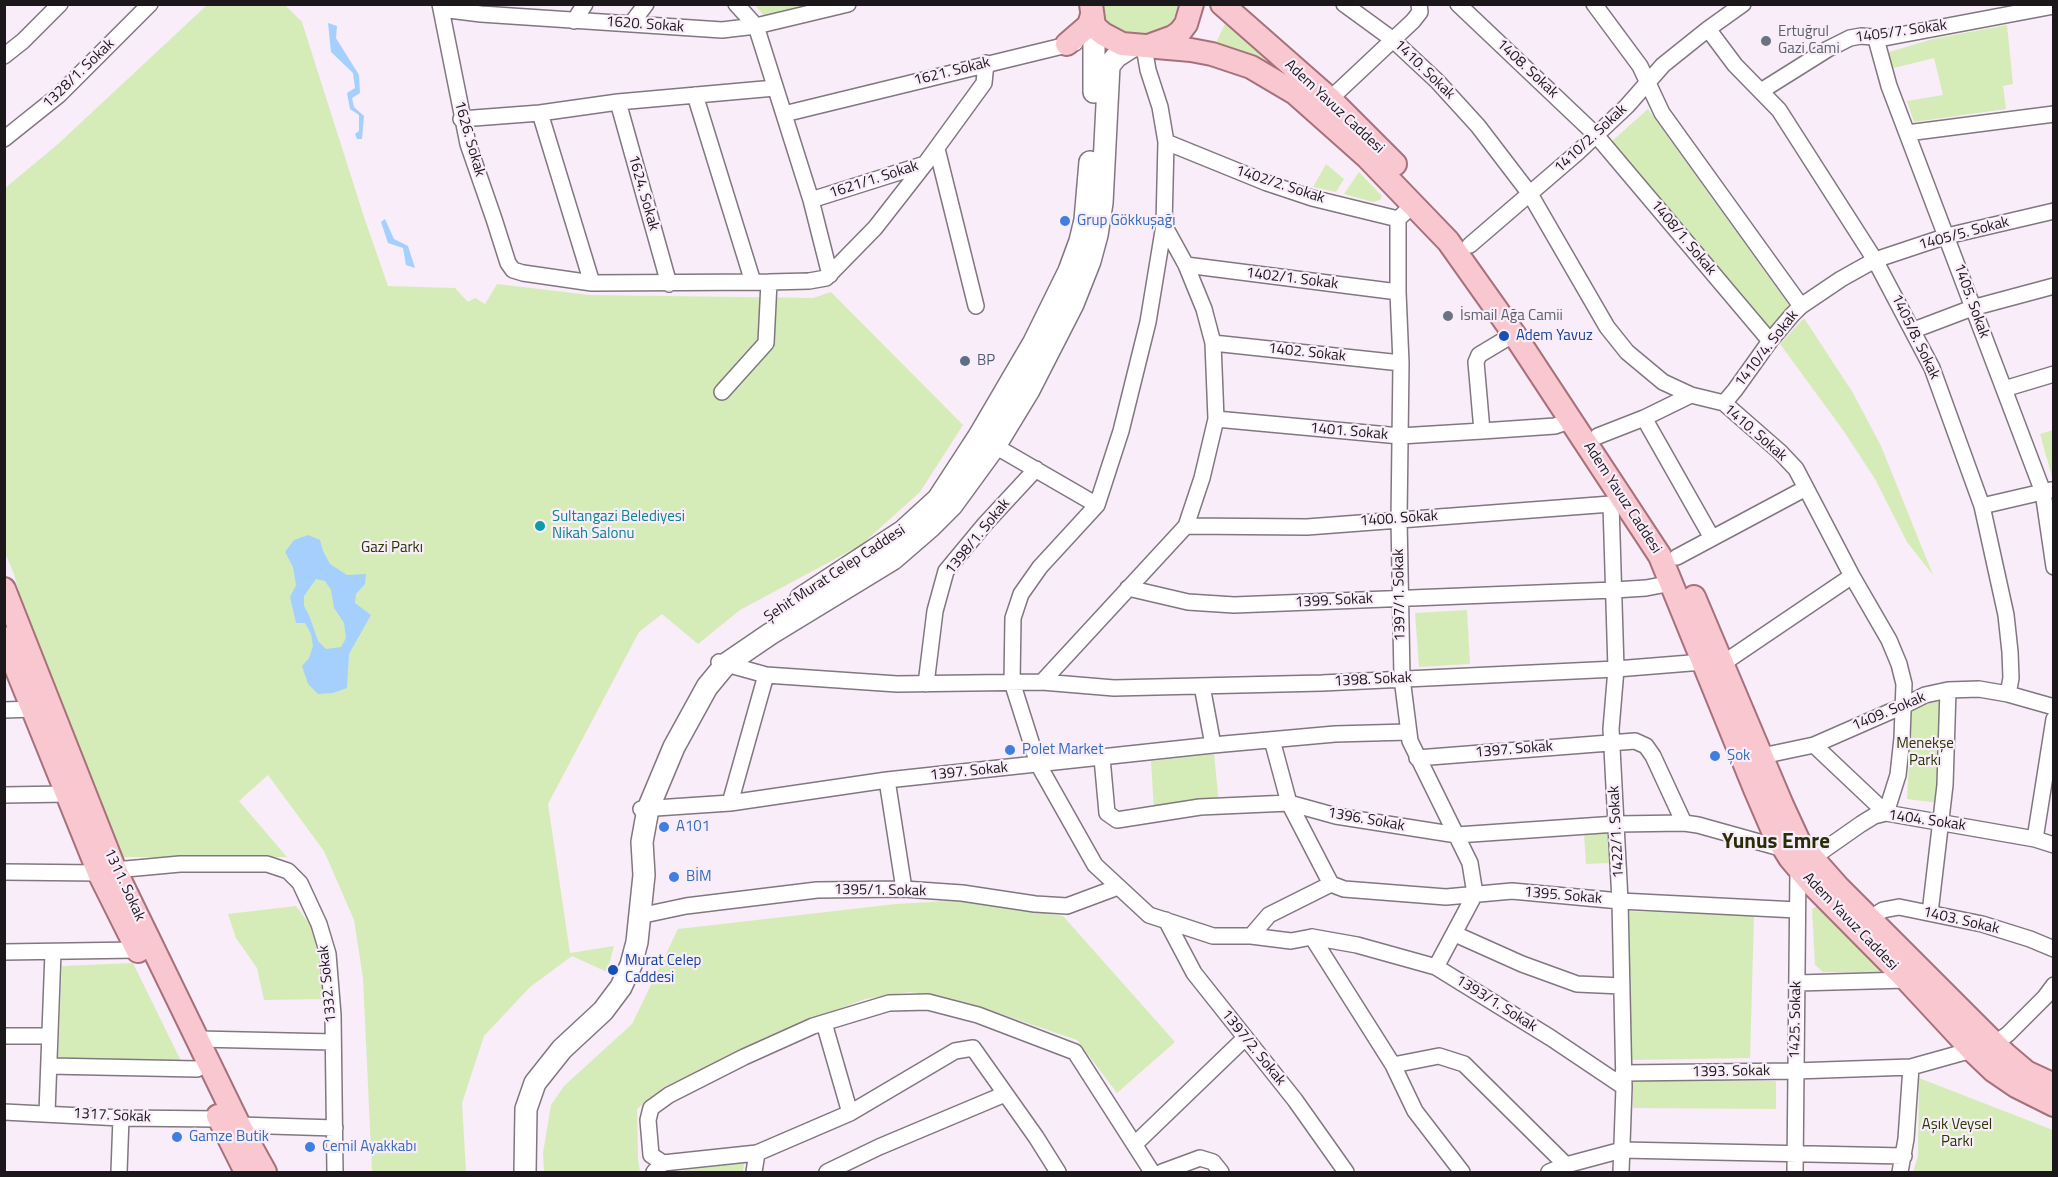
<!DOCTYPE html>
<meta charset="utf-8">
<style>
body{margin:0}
#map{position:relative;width:2058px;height:1177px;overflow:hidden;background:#f8edf8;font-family:"Titillium Web",sans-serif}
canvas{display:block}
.frame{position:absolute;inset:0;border:6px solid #1b171b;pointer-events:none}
</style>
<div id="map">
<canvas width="2058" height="1177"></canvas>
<div class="frame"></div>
</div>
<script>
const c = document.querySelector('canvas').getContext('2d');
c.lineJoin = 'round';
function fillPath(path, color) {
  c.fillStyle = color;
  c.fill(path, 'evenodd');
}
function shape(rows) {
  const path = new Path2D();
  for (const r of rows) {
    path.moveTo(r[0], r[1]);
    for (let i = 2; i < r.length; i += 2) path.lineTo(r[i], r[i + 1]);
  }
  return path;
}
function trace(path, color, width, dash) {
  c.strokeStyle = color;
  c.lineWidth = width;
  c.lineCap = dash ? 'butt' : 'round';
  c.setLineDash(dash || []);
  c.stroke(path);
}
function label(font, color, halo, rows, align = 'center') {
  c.font = font + ' "Titillium Web",sans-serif';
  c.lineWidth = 4.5;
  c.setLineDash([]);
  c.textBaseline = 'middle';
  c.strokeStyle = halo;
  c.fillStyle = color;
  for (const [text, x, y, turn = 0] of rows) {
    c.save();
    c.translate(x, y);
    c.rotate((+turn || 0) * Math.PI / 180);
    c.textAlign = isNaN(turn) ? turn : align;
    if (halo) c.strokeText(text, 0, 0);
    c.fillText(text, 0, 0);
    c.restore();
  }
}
fillPath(shape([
 [207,5,285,5,302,22,364,217,388,286,455,288,468,302,475,298,485,304,497,284,590,295,813,298,831,292,963,425,920,492,861,545,740,610,698,644,662,614,639,632,548,804,570,953,614,946,607,972,572,956,530,987,484,1036,462,1103,466,1172,372,1172,363,978,354,920,324,851,268,775,239,801,287,857,123,857,27,623,14,574,5,553,4,189,58,144],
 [755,5,808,5,764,16],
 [1101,5,1179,5,1173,20,1167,28,1137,39,1115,30,1107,21],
 [1225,24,1258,50,1282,73,1215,45],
 [2007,25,2013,84,2003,86,2006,109,1914,122,1907,101,1943,95,1934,58,1894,68,1889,60,1889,52,1933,39],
 [1648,109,1789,305,1769,331,1611,142],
 [1326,164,1344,179,1336,192,1313,187],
 [1359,172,1382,196,1380,200,1373,202,1344,194],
 [1804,318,1853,393,1881,446,1933,575,1907,542,1875,479,1843,430,1780,344],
 [2053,430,2054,480,2053,480,2040,434],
 [1467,610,1470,664,1419,667,1415,613],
 [1943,701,1938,803,1907,799,1912,705],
 [1214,754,1219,804,1154,811,1151,761],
 [1608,830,1609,863,1586,864,1584,833],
 [964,900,1063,916,1175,1042,1117,1093,1077,1040,969,1003,910,992,865,999,787,1029,664,1087,637,1109,638,1159,640,1172,544,1172,543,1153,551,1105,564,1086,632,1024,678,929,896,904],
 [296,906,311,926,318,944,323,974,324,999,264,1000,257,968,236,938,228,914],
 [1817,906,1880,969,1879,973,1823,972,1815,965,1812,909],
 [1629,911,1754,916,1750,1058,1631,1060],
 [133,963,182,1063,58,1059,62,966],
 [1919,1078,2053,1130,2053,1172,1913,1172,1918,1156],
 [1633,1080,1776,1081,1776,1109,1633,1108],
 [744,1163,743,1172,670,1172,671,1172]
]), '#d6ecb8');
fillPath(shape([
 [328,23,337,26,336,38,359,75,360,93,352,98,354,107,364,116,362,139,357,139,355,134,359,131,359,115,350,109,347,93,355,88,353,73,331,52],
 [385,219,394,239,408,246,415,268,406,265,403,248,388,243,381,222],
 [308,535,320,540,323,551,330,564,347,575,366,574,365,584,356,594,355,603,371,615,349,654,347,688,333,693,318,694,308,684,302,666,309,658,313,646,311,634,305,623,296,623,290,597,296,585,293,567,285,552,294,540],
 [316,579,325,581,331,590,334,608,344,623,346,638,341,647,326,649,318,641,309,615,304,606,304,596]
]), '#a5d0fe');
const street = shape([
 [440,4,468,144,494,219,508,263,513,270,523,273,592,283,769,282,809,281,826,278,875,228,925,164],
 [736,4,756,26,811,200,830,275],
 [1344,4,1392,39,1437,81,1478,126,1530,194,1607,327,1627,352,1663,382,1691,395,1724,403,1780,452,1796,469,1852,576,1889,640,1899,664,1904,684,1902,738,1898,775,1886,813,1814,745],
 [1458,4,1596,135,1770,341],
 [1594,4,1640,66,1662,113,1801,306],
 [441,9,481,14,722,30,756,26,848,4],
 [574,21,585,4],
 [631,24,646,4],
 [1708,29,1735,65,1779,110,1875,260,1932,368,1982,506,2006,615,2010,652,2011,678,2008,694],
 [1876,39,1889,86,2043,492,2054,567],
 [4,56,23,41,60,4],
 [1761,91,1828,49,1850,38,1861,36,1884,38,2054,6],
 [695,95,753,282],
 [1330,99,1413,21,1420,12,1419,4],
 [618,102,669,284],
 [540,113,592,283],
 [784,114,1075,43],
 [461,119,540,113,618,102,775,88],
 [1907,133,2054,114],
 [4,139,59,95,150,4],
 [1166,142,1267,183,1312,198,1398,219],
 [937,149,976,306],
 [811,200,925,164,984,83,986,63],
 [1414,204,1398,219,1398,292,1401,363,1399,519,1402,678,1410,741,1470,863,1475,894,1436,967],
 [1164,225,1148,322,1121,431,1097,505,1040,567,1021,594,1013,618,1012,682,1038,764,1095,865,1149,915,1213,936,1251,936,1291,941,1312,937,1357,945,1436,967,1551,1038,1624,1087],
 [1470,245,1577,153,1627,106,1663,65,1708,29,1743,4],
 [1186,265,1398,292],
 [1914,330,1972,308,2054,286],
 [1514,334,1479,355,1476,362,1482,431,1555,426,1571,420],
 [1213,343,1401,363],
 [2004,389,2054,374],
 [722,392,766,343,769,282],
 [1724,403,1735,390,1770,341,1792,315,1801,306,1841,279,1875,260,1947,236,2054,211],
 [1644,418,1712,538],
 [1216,419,1400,436,1482,431],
 [1598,436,1644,418,1691,395],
 [988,442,1097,505],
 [1611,504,1616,669,1611,729,1620,901,1624,1087,1621,1172],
 [1982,506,2051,490],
 [1186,526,1307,527,1611,504],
 [1677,557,1806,488],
 [1128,588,1188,602,1234,605,1614,590,1646,588,1672,583],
 [719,662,766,675,897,684,1042,682,1186,526,1202,478,1216,419,1213,343,1204,309,1186,265,1164,225,1166,142,1160,107,1148,70,1144,47],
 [1722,664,1852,576],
 [1042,682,1114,688,1322,683,1616,669,1703,662],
 [926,684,935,611,946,571,985,524,1036,469],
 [1202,686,1213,745],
 [4,710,33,709],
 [1762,756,1814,745,1903,706,1925,695,1948,690,1979,689,2008,694,2054,707],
 [1102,758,1107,813,1117,820,1200,807,1289,803,1336,816,1457,835,1617,824,1684,823],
 [1417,758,1635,741,1646,746,1653,756,1684,823,1698,825,1784,849],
 [887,780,904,889],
 [4,795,67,794],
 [730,803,766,675],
 [641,809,730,803,887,780,1213,745,1335,734,1408,732],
 [2035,839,2054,719],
 [1811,859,1861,824,1874,816,1886,813,2035,839,2054,845],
 [115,870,180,864,267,864,288,871,300,883,319,924,328,954,333,1015,335,1172],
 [4,872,99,873],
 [1331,884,1344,889,1446,897,1512,891,1620,901,1797,910],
 [1930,913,1945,785,1948,690],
 [639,916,686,906,817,890,904,889,962,893,1035,904,1067,906,1118,887],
 [1869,919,1883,910,1899,907,1982,924,2030,939,2054,949],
 [1166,920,1194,973,1295,1100,1346,1172],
 [1455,934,1522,964,1577,984,1622,986],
 [1251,936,1269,915,1331,884,1289,803,1272,740],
 [1312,937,1393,1065,1415,1111,1462,1172],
 [4,952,137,950],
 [1797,983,1907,980],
 [824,1023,850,1113],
 [4,1036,48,1036],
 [198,1039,333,1042],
 [1994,1044,2008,1034,2045,997,2054,985],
 [1393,1065,1439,1056,1464,1064,1566,1165],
 [49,1066,197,1069],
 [1623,1073,1795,1071,1911,1067,1972,1050],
 [4,1112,121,1118,219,1119],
 [47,1113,53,952],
 [239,1125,335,1128],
 [1135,1144,1245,1038],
 [663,1163,651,1155,648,1120,651,1108,669,1095,744,1057,813,1026,889,1003,928,1002,978,1015,1075,1052,1152,1172],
 [119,1172,121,1118],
 [654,1172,663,1163,757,1153,850,1113,955,1051,973,1048,1036,1137,1058,1172],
 [754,1172,757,1153],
 [827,1172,879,1147,1005,1094],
 [1162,1172,1200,1158,1213,1162,1221,1172],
 [1549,1172,1566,1165,1622,1150,1904,1156],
 [1795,1172,1798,868],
 [1900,1172,1906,1139,1911,1067]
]);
const secondary = shape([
 [1094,92,1094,26],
 [801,598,903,531,938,499,979,436,1034,342,1069,271,1080,241,1085,220,1090,162],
 [525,1172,526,1109,535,1083,562,1049,603,1011,621,987,631,965,637,942,644,875,642,842,648,809,674,747,707,687,726,664,770,634,893,559,930,527,952,505,995,446,1029,390,1073,304,1090,261,1097,235,1102,203,1109,66,1116,57,1133,46]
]);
const primary = shape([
 [1091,4,1094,26,1103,34,1122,44,1191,50,1212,54,1251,67,1295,93,1367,157,1448,241,1514,334,1660,556,1755,789,1773,831,1790,858,1813,885,1907,980,1972,1050,1994,1071,2016,1086,2054,1105],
 [1222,4,1330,99,1395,164],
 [1067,44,1089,25,1092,15],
 [1151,45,1173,37,1180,32,1186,24,1192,4],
 [4,589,115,870,239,1125,265,1172],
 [1694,597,1782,805,1800,844,1839,888,2006,1055,2026,1072,2054,1085],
 [4,638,99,873,138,951],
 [218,1116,246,1172]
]);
trace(street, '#817781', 18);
trace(secondary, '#817781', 24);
trace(primary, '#a7717c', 26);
trace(street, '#fff', 15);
trace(secondary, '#fff', 21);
trace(primary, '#f8c7d0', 22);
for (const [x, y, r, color] of [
 [1766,41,6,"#6b7280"],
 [1065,221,6,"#3f7fe0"],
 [1448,316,6,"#6b7280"],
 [1504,336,6,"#1a4fb4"],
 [965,361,6,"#5c6f8a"],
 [540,526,6,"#0f9aa8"],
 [1010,750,6,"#3f7fe0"],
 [1715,756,6,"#3f7fe0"],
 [664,827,6,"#3f7fe0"],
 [674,877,6,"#3f7fe0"],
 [613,970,6,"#1a4fb4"],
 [177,1137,6,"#3f7fe0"],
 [310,1147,6,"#3f7fe0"]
]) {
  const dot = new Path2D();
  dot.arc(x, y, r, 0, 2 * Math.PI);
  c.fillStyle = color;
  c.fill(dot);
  trace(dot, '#f8edf8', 2);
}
label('15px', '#1b171b', '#f8edf8', [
 ["1620. Sokak",645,25,4],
 ["1405/7. Sokak",1901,32,-8],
 ["1408. Sokak",1527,69,43],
 ["1410. Sokak",1424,70,44],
 ["1621. Sokak",952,72,-14],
 ["1328/1. Sokak",79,74,-44],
 ["Adem Yavuz Caddesi",1334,107,43],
 ["1626. Sokak",469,139,74],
 ["1410/2. Sokak",1591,139,-43],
 ["1621/1. Sokak",874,180,-18],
 ["1402/2. Sokak",1280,185,18],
 ["1624. Sokak",643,193,74],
 ["1405/5. Sokak",1964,234,-15],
 ["1408/1. Sokak",1683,238,50],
 ["1402/1. Sokak",1292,279,7],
 ["1405. Sokak",1971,301,70],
 ["1405/8. Sokak",1915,337,64],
 ["1410/4. Sokak",1767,349,-52],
 ["1402. Sokak",1307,353,6],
 ["1401. Sokak",1349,432,5],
 ["1410. Sokak",1755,433,41],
 ["Adem Yavuz Caddesi",1622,498,57],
 ["1400. Sokak",1399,519,-4],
 ["1398/1. Sokak",978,537,-51],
 ["Şehit Murat Celep Caddesi",835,574,-33],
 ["1397/1. Sokak",1400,595,-91],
 ["1399. Sokak",1334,601,-3],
 ["1398. Sokak",1373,680,-3],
 ["1409. Sokak",1889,712,-23],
 ["1397. Sokak",1514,750,-5],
 ["1397. Sokak",969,772,-6],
 ["1396. Sokak",1366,820,10],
 ["1404. Sokak",1927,821,8],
 ["1422/1. Sokak",1617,832,-93],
 ["1311. Sokak",124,885,65],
 ["1395/1. Sokak",880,891,1],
 ["1395. Sokak",1563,896,5],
 ["1403. Sokak",1961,921,13],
 ["Adem Yavuz Caddesi",1850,922,46],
 ["1332. Sokak",328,984,-96],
 ["1393/1. Sokak",1496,1004,32],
 ["1425. Sokak",1796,1020,-89],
 ["1397/2. Sokak",1253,1048,51],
 ["1393. Sokak",1731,1072,-1],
 ["1317. Sokak",112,1116,3]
]);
label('15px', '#5b616d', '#f8edf8', [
 ["Ertuğrul",1778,32],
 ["Gazi Cami",1778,49],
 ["İsmail Ağa Camii",1460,316]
], 'left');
label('15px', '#366cbe', '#f8edf8', [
 ["Grup Gökkuşağı",1077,221],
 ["Polet Market",1022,750],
 ["Şok",1727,756],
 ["A101",676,827],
 ["BİM",686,877],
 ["Gamze Butik",189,1137],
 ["Cemil Ayakkabı",322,1147]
], 'left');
label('15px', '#164399', '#f8edf8', [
 ["Adem Yavuz",1516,336],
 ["Murat Celep",625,961],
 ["Caddesi",625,978]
], 'left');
label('15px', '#4e5e75', '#f8edf8', [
 ["BP",977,361]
], 'left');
label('15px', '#0d838f', '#f8edf8', [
 ["Sultangazi Belediyesi",552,517],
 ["Nikah Salonu",552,534]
], 'left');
label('15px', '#273803', '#f8edf8', [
 ["Gazi Parkı",392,548],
 ["Menekşe",1925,744],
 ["Parkı",1925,761],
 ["Aşık Veysel",1957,1125],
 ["Parkı",1957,1142]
]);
label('bold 21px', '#282f06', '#f8edf8', [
 ["Yunus Emre",1776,843]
]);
</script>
